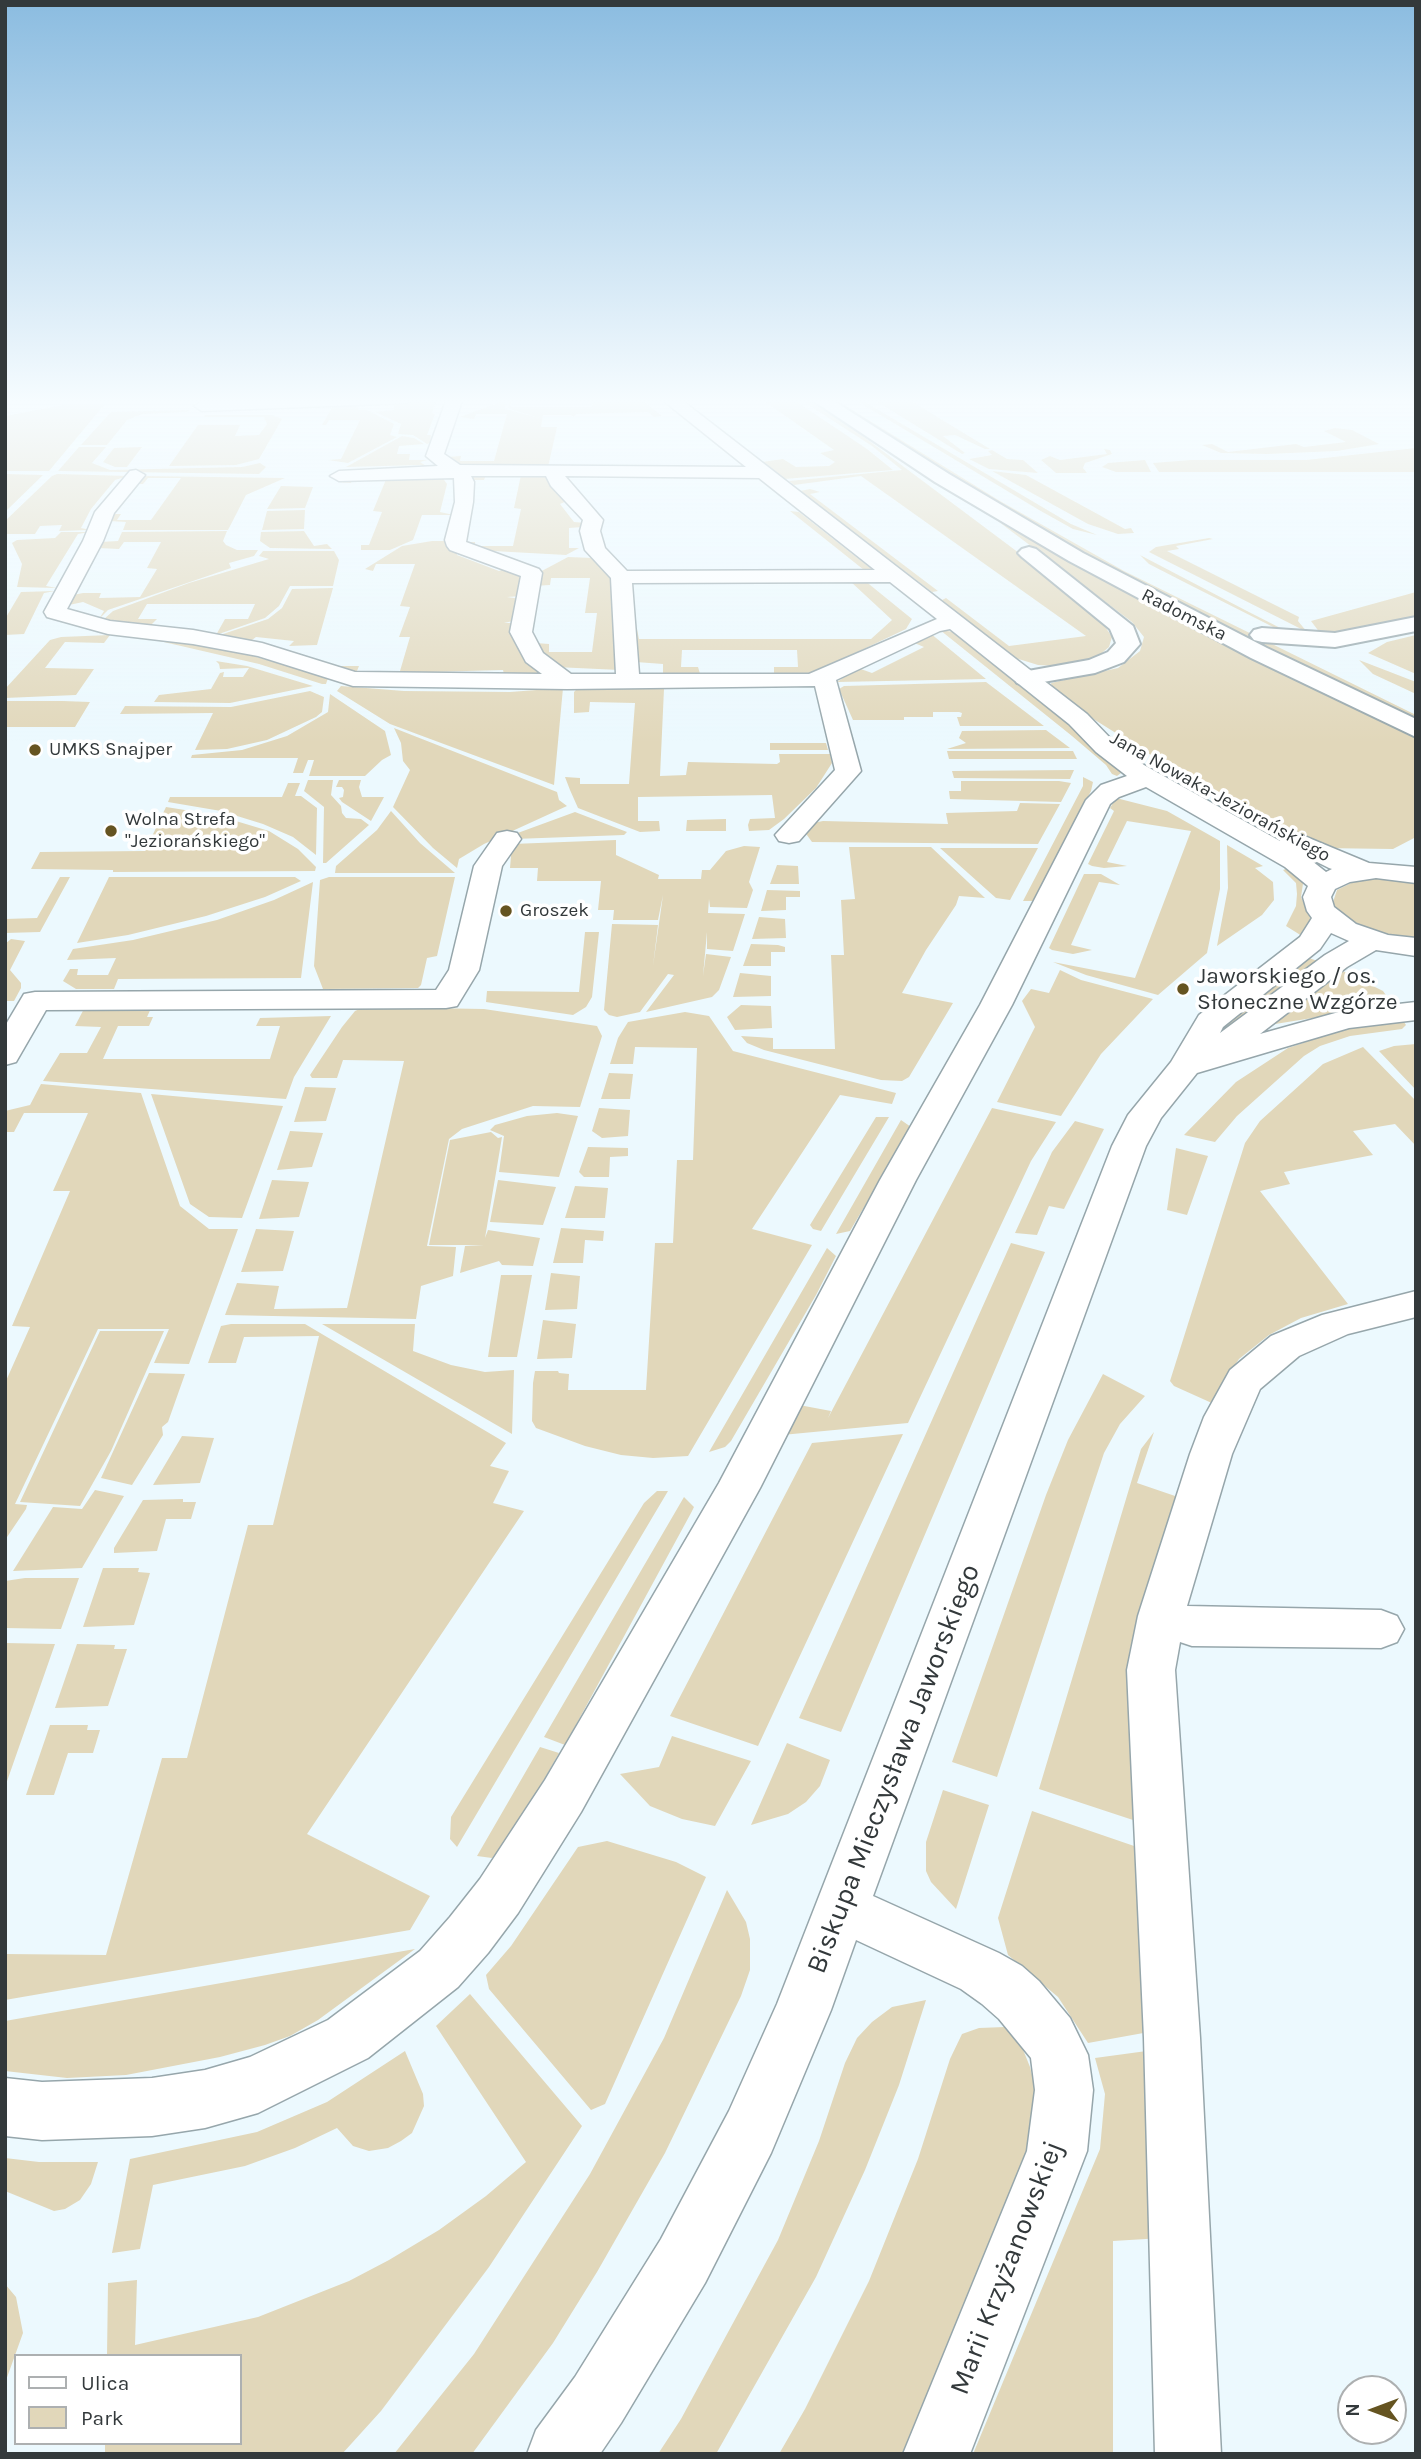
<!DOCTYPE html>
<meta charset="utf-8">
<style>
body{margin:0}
#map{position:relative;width:1421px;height:2459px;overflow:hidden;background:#ecf9fe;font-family:Karla,sans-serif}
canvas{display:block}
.frame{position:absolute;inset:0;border:7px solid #33393b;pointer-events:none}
.legend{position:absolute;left:14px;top:2354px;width:228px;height:91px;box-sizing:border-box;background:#fff;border:2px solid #adb0b1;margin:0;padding:9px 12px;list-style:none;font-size:21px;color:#33393b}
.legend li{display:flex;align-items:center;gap:14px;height:35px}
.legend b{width:35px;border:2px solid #adb0b1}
.north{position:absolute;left:1337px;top:2375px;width:70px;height:70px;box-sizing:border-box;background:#fff;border:2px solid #adb0b1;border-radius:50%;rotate:270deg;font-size:19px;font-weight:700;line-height:28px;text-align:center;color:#33393b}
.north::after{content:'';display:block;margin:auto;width:24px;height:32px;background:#655421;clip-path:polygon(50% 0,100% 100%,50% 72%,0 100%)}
</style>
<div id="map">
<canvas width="1421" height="2459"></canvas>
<div class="frame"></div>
<ul class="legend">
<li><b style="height:9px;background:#fff"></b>Ulica</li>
<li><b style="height:19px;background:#e1d7ba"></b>Park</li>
</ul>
<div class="north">N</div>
</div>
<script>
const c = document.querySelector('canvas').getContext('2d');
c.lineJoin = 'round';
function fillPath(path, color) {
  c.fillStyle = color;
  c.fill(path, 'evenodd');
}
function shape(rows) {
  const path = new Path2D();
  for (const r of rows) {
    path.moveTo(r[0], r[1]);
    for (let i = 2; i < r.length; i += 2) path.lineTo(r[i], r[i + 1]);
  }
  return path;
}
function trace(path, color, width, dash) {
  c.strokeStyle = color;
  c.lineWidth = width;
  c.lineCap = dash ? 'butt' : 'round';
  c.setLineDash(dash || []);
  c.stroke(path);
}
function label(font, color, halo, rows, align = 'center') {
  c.font = font + ' Karla,sans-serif';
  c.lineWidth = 7;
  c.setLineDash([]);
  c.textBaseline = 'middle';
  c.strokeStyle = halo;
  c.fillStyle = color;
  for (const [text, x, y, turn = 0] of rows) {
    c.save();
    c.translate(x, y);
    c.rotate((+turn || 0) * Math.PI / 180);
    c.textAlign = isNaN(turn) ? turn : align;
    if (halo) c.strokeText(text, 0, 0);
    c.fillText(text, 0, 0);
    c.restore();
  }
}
fillPath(shape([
 [425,398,447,400,436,401,432,413,435,414,427,435,431,435,430,443,427,444,413,435,398,434,401,424,375,412,394,410,394,402],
 [509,398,528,398,512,399,510,407,592,407,594,399,582,398,639,398,662,416,654,417,648,412,576,414,574,417,571,415,543,415,541,427,557,427,548,467,524,467,524,464,462,464,460,468,447,457,461,456,460,461,494,461,507,414,476,414,474,419,460,417,506,400,505,409,539,418,508,408],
 [760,398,791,398,867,449,893,470,784,479,762,462,783,459,796,467,829,466,835,462,820,453,834,450],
 [798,398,807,398,852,428,1023,556,1104,625,1112,637,1109,647,1097,657,1079,663,1056,666,1038,665,1012,657,942,600,946,598,1009,646,1086,636,861,476,794,485,789,481,902,470,872,446],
 [827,398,833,398,1000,501,1124,571,1416,715,1416,720,1290,661,1117,572,994,502],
 [852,398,858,398,1071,524,1097,535,1073,529,1039,510],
 [871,398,906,398,990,449,985,449,955,435,943,436,965,453,962,454],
 [354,404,359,410,365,409,394,424,390,435,397,437,348,463,328,460,341,459,360,420,329,420,326,425,322,425,333,406],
 [63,405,104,405,49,471,5,471,5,416],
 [190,410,187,412,142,414,127,420,107,445,81,445,111,412],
 [205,415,272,415,282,419,259,459,236,465,169,466,198,425,240,425,235,436,259,435,267,424,264,417,204,417],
 [1335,428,1352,430,1379,444,1337,451,1267,454,1221,453,1202,445,1212,444,1228,452,1296,444,1304,447,1346,442,1324,431],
 [402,436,414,438,424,444,399,446,397,454,410,454,409,460,427,460,420,462,431,469,420,465,346,467],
 [79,447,106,447,92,463,110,470,242,467,260,463,266,467,259,474,58,471],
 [142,447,127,467,115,467,103,462,114,448],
 [1416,448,1416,472,1159,472,1153,463,1191,460,1306,460],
 [1104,449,1110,450,1112,454,1085,463,1083,468,1087,473,1056,473,1041,460,1050,456,1060,460,1107,454],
 [992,450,1007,459,1023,460,1038,473,989,469,969,459,992,455,988,451],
 [1145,460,1151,472,1116,472,1102,467,1108,463],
 [992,471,1026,475,1125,529,1131,528,1134,533,1118,534,1088,524],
 [534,472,546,474,555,489,569,500,560,504,574,522,586,523,583,527,569,528,569,548,579,548,566,555,475,550,461,544,460,542,475,542,475,546,513,546,521,509,514,508,521,475,486,475,484,480,471,480,469,475],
 [439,473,447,484,440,512,454,515,422,515,413,540,390,550,361,550,361,545,369,545,382,512,373,511,387,477,354,477,351,483,338,482,340,478,348,476],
 [5,474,43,475,5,512],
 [57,474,129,476,115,480,91,509,81,528,91,530,59,531,62,525,40,526,35,534,5,534,5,521,52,476],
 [143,476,285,478,246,495,228,530,123,530,126,522,109,521,113,514,121,514,117,520,151,520,181,478,148,478,143,484,136,484],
 [281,486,313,487,305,508,267,509],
 [810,489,820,492,810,494,938,591,932,592,800,491],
 [305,510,304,529,262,530,267,511],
 [790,511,799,512,874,571,869,574],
 [999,522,1217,641,1416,738,1416,837,1393,849,1320,848,1151,755,1095,720,1052,687,1051,683,1118,668,1140,651,1144,637,1132,622],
 [227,531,223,541,226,545,237,550,258,550,254,556,229,563,231,568,108,610,99,619,104,611,83,602,69,605,73,595,83,593,101,593,99,598,140,597,157,569,147,568,161,542,124,542,119,549,98,548,100,542,118,541,122,532],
 [304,531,314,546,327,544,332,549,270,548,260,541,261,532],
 [61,532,90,532,78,534,46,586,57,588,17,587,22,564,12,543,17,540,55,538],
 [1209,538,1213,539,1176,546,1179,549,1167,551,1299,617,1298,621,1307,632,1149,552,1156,547],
 [432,541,449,541,457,548,457,555,499,571,507,568,524,573,522,596,507,597,521,599,517,620,504,623,516,623,543,675,504,674,503,670,357,674,333,666,359,666,357,671,400,671,410,637,399,637,410,607,400,606,415,564,376,564,373,571,365,569,402,546],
 [263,551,334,551,339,560,333,586,290,586,279,606,265,618,216,635,225,619,248,619,255,604,147,604,138,619,157,619,149,627,103,620,113,611,189,583,269,559,259,556],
 [1140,555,1247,611,1296,636,1279,630,1186,583,1149,564],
 [568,557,593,558,612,578,620,670,555,667,543,658,536,643,549,644,549,652,592,652,597,613,585,613,590,578,551,578,550,585,534,586,538,573],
 [864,580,912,619,906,629,811,674,774,676,774,667,798,667,797,650,682,650,681,667,698,667,701,677,663,675,663,664,636,662,632,629,637,629,639,639,871,639,892,620,851,582],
 [333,588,317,645,289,646,294,641,256,637,248,643,217,636,268,619,282,608,292,589],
 [55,591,44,593,24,634,5,635,5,619,21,592],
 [1416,592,1416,616,1323,637,1311,621],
 [940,630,954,632,1054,711,1121,768,1121,773,1117,776,1112,774,1106,765,1072,736],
 [930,633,986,679,837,682,858,668,872,673,924,647,912,642],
 [110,635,104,643,65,642,45,668,94,669,76,695,5,698,5,689,50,640,61,637],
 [1416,635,1416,674,1368,653,1387,642],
 [142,637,219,646,328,678,326,684,322,684,259,664],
 [1359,660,1416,682,1416,694,1373,674],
 [216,661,247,666,313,686,230,703,154,702,159,695,211,689,220,673,224,672,223,677,243,677,249,668,220,669,219,664],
 [986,682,1044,726,960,726,957,717,961,717,962,713,959,712,933,712,933,717,904,717,904,720,853,720,839,689,844,686],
 [341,686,404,691,510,692,563,688,554,785,390,724,337,691],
 [578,688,664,689,660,776,686,775,688,762,777,764,780,762,779,754,830,754,832,763,816,788,784,819,769,830,749,831,748,825,750,819,775,818,772,795,638,797,638,821,659,821,660,831,640,832,578,808,570,790,565,777,580,778,580,784,629,784,635,703,590,702,589,712,574,713,574,692],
 [310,691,324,697,322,712,316,717,267,740,227,749,195,750,213,713,120,714,125,706,231,707],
 [330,694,385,731,391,755,382,760,365,776,309,776,314,760,308,760,303,773,293,773,298,758,191,758,192,755,242,750,287,736,328,712],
 [5,701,63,701,90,702,75,727,5,727],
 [394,728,557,792,559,800,567,806,484,844,459,859,457,868,433,848,393,807,410,770,403,761,401,743],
 [1046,730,1070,748,947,749,966,743,959,738,962,731],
 [770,743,826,743,828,750,770,750],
 [947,751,1073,751,1077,759,949,759],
 [1074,770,1070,779,954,778,952,771],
 [1083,777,1093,782,1091,791,1034,901,1023,901,1083,786],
 [308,780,333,780,331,795,341,806,342,813,346,818,361,819,369,825,326,863,323,863,324,807,304,791],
 [339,780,361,780,359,787,362,797,384,797,371,821,342,802,339,798,343,797,344,790,342,787,336,787],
 [961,781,1059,781,1071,783,1061,802,950,799,949,791,961,791],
 [288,783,300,783,295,796,301,796,317,808,316,855,293,837,263,824,221,811,168,802,170,797,282,797],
 [1116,798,1167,811,1220,841,1220,889,1207,953,1158,995,1086,975,1053,962,1135,978,1191,831,1127,821,1107,862,1127,866,1104,868,1092,866,1088,864,1114,811,1110,808],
 [1020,803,1060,804,1038,844,812,842,804,831,813,823,823,821,948,824,946,813,1017,811],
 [166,807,216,815,269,831,298,849,316,867,315,871,113,872,113,870,31,869,40,852,145,851],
 [391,811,420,843,455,873,335,873,336,866,377,830],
 [575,812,627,832,624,835,514,839,515,834],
 [726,819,726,831,686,831,687,820],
 [616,840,616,855,659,875,658,879,701,879,702,870,710,870,726,851,744,846,760,847,749,882,753,890,747,908,710,907,709,899,708,913,745,914,733,951,707,949,707,932,703,976,706,954,731,957,719,990,712,997,646,1012,674,975,668,974,640,1012,617,1017,609,1015,604,1010,612,924,658,925,653,966,663,895,658,920,613,920,614,910,598,910,601,881,537,881,538,868,510,868,512,844],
 [1227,845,1263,866,1255,868,1273,882,1274,900,1262,915,1217,946,1228,888],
 [849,847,931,847,985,898,959,896,956,905,926,950,902,993,953,1003,909,1077,902,1081,881,1080,764,1050,747,1043,741,1036,773,1038,773,1049,835,1049,831,955,844,955,841,900,855,899],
 [940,848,1038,848,1010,900,996,898],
 [777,865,798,866,799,884,770,884],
 [1294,866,1304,877,1301,897,1311,920,1302,936,1286,926,1296,906,1297,894,1296,883,1283,870],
 [1084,874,1101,874,1120,885,1099,882,1071,945,1092,950,1073,954,1052,950,1049,948],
 [60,877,70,877,40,932,5,933,5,919,37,918],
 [109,877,295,877,301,881,265,897,206,916,128,935,77,943],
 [329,877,455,877,437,956,427,958,421,985,418,988,323,989,314,966,320,880],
 [1373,878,1416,883,1416,939,1399,939,1364,929,1337,911,1333,902,1337,890,1357,880],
 [313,882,301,978,118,979,114,989,76,989,63,981,70,969,78,969,77,975,108,975,116,958,67,960,73,949,133,940,217,920,274,900],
 [767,890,800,891,800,897,786,897,786,910,761,911],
 [759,917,785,919,786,938,752,939],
 [585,932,599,932,592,997,586,1007,573,1015,486,1002,487,991,579,992],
 [11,939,25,941,10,970,21,983,21,988,14,1001,5,1001,5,944],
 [751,944,778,945,785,947,785,952,771,952,771,966,743,966],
 [1309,958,1323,963,1233,1028,1225,1026],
 [1060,970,1081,980,1153,999,1101,1054,1061,1116,997,1102,1035,1027,1022,1001,1031,989,1049,993],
 [1341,970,1383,991,1393,1005,1269,1025],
 [740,973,771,976,771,996,733,997],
 [86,1005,152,1006,147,1017,153,1017,149,1026,118,1026,103,1059,270,1059,280,1026,256,1026,260,1018,331,1016,294,1077,286,1099,43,1081,60,1053,87,1053,101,1027,75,1026],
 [741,1005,771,1006,772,1028,735,1030,727,1017],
 [364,1007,484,1009,597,1026,602,1036,580,1107,533,1106,462,1129,449,1139,427,1246,456,1247,453,1276,421,1286,416,1319,225,1315,237,1283,279,1286,274,1309,347,1308,404,1061,343,1060,337,1078,312,1078,310,1075,342,1027,355,1011],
 [685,1012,709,1016,733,1051,896,1093,892,1104,840,1095,752,1229,812,1245,688,1456,653,1458,621,1455,585,1446,536,1428,532,1421,533,1383,535,1371,558,1371,559,1373,569,1374,568,1390,646,1390,655,1243,673,1243,677,1160,693,1160,697,1048,635,1047,633,1064,610,1064,618,1038,628,1022],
 [1402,1019,1406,1025,1402,1029,1350,1036,1320,1046,1304,1056,1237,1116,1215,1142,1184,1135,1236,1082,1288,1048,1354,1026],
 [1416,1044,1416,1090,1379,1051,1394,1046],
 [1363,1047,1416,1101,1416,1146,1395,1124,1353,1131,1373,1155,1284,1172,1290,1184,1260,1191,1348,1304,1301,1318,1269,1335,1239,1359,1224,1381,1214,1404,1174,1386,1170,1381,1245,1143,1260,1121,1323,1064],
 [609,1073,633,1074,630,1099,601,1099],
 [41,1084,141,1093,180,1206,209,1229,238,1229,189,1364,154,1363,169,1329,98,1329,15,1504,27,1505,26,1509,5,1540,5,1383,30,1327,12,1326,70,1191,53,1191,88,1113,24,1113,14,1132,5,1132,5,1111,30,1105],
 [305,1087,336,1088,326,1121,294,1122],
 [151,1094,283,1106,242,1218,209,1217,190,1204],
 [599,1108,630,1110,628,1136,602,1138,592,1131],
 [992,1108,1056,1122,1031,1161,908,1423,782,1435,799,1405,831,1411,828,1418],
 [557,1113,578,1116,559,1177,499,1172,504,1136,490,1130,495,1125,527,1116],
 [876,1117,889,1117,821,1231,813,1229,810,1225],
 [901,1120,911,1127,850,1231,836,1234],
 [1075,1121,1104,1129,1064,1209,1049,1206,1037,1235,1015,1233,1052,1152],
 [290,1131,323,1133,312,1167,277,1170],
 [491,1132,498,1138,502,1137,485,1238,488,1230,540,1238,533,1266,502,1265,499,1261,460,1273,465,1246,484,1245,429,1245,450,1140],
 [588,1147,628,1148,628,1156,610,1157,609,1177,584,1177,579,1172],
 [1176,1148,1208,1156,1187,1215,1167,1210],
 [272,1180,309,1182,299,1217,259,1219],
 [498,1180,556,1187,543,1225,490,1222],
 [575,1186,608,1188,605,1218,565,1218],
 [561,1228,604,1231,603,1241,585,1240,583,1263,553,1263],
 [256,1229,294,1231,283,1271,241,1272],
 [1011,1243,1045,1252,841,1732,799,1718],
 [827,1248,836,1256,816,1295,731,1441,725,1447,709,1452],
 [551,1273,580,1276,577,1309,545,1310],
 [501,1275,532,1275,517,1357,488,1357],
 [543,1320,576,1324,572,1358,537,1359],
 [231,1324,305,1324,506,1443,490,1466,509,1471,493,1503,524,1511,307,1834,430,1896,410,1930,5,2000,5,1954,106,1955,162,1758,187,1758,248,1525,273,1525,319,1336,244,1337,236,1363,208,1363,221,1326],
 [322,1324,415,1324,413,1351,451,1365,485,1372,514,1370,512,1434],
 [100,1331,164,1331,111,1451,80,1506,20,1502],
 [149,1373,185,1374,168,1422,162,1427,163,1435,132,1485,101,1478],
 [1103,1374,1145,1396,1120,1424,1104,1453,997,1777,952,1762,1046,1495,1068,1440],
 [1154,1432,1137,1483,1178,1497,1138,1614,1129,1654,1136,1821,1039,1789,1141,1449],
 [903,1434,758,1746,670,1716,812,1443],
 [182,1436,214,1438,200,1483,153,1485],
 [95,1490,124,1496,82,1568,13,1571,53,1507,82,1509],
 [657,1491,668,1491,457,1847,450,1839,451,1817,644,1503],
 [684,1497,694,1507,691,1513,565,1745,544,1737],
 [183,1499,183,1502,196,1502,191,1519,166,1519,157,1551,114,1553,114,1548,143,1500],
 [103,1568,139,1568,138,1572,150,1573,134,1625,83,1627],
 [25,1578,79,1578,61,1629,5,1628,5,1581],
 [5,1643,55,1644,5,1787],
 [77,1644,115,1645,114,1649,127,1649,108,1706,55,1708],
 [50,1725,88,1725,87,1730,100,1730,93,1753,68,1753,54,1795,26,1795],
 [672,1736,751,1761,715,1826,682,1819,650,1806,620,1774,659,1767],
 [787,1743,830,1760,820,1786,806,1802,788,1814,751,1825],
 [540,1747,559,1753,508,1844,492,1858,477,1856],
 [943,1790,989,1805,956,1909,931,1882,926,1871,926,1842],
 [1032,1811,1137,1847,1149,2032,1088,2043,1058,1997,1008,1955,998,1918],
 [607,1841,676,1862,706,1877,605,2104,591,2110,489,1989,486,1975,511,1946,578,1847],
 [727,1890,746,1922,750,1939,750,1970,741,1996,665,2153,597,2272,553,2343,472,2454,394,2454,474,2354,590,2174,664,2038],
 [415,1949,318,2020,290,2036,265,2045,220,2057,126,2075,67,2078,5,2071,5,2021],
 [470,1994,582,2126,489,2267,381,2411,342,2454,105,2454,105,2443,240,2443,240,2356,107,2356,108,2283,137,2280,135,2345,258,2317,349,2281,389,2260,439,2230,486,2196,526,2162,436,2026],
 [926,2000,899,2085,865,2170,816,2277,716,2454,658,2454,681,2419,778,2240,819,2141,845,2063,857,2038,872,2022,892,2007],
 [1005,2027,1022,2047,1030,2067,1038,2098,1035,2129,903,2454,779,2454,805,2409,869,2281,918,2159,950,2059,962,2034,979,2028],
 [1154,2050,1162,2238,1113,2241,1113,2454,973,2454,1100,2149,1105,2094,1095,2058],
 [405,2051,423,2094,424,2106,412,2133,401,2141,388,2148,369,2151,353,2146,337,2128,295,2148,245,2166,153,2185,140,2249,112,2253,130,2159,257,2132,327,2102],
 [5,2158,39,2162,98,2162,91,2184,80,2200,65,2209,54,2211,5,2191],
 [5,2284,16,2297,23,2333,5,2383]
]), '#e1d7ba');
const minor = shape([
 [272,398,414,398,406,403,202,411,194,406,202,401,272,398],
 [447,398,463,398,444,454,460,465,746,467,660,398,679,398,1087,714,1114,742,1144,765,1280,841,1282,833,1292,831,1369,863,1416,867,1416,883,1376,878,1350,882,1335,889,1331,897,1334,907,1356,924,1388,935,1416,938,1416,956,1376,950,1347,967,1260,1034,1346,1010,1416,1002,1416,1020,1349,1028,1197,1073,1161,1118,1146,1146,873,1896,999,1953,1022,1966,1039,1981,1070,2018,1088,2055,1093,2090,1087,2151,970,2454,903,2454,1027,2151,1035,2090,1031,2058,999,2019,982,2004,961,1989,856,1940,831,2010,771,2153,705,2283,621,2423,600,2454,527,2454,536,2430,575,2377,661,2239,729,2111,777,2004,1112,1146,1128,1115,1171,1062,1199,1015,1300,937,1312,918,1307,911,1303,897,1308,886,1285,867,1146,787,1119,797,1110,804,1012,1005,916,1180,760,1488,581,1812,518,1913,488,1953,458,1987,368,2058,258,2113,205,2128,152,2136,42,2140,5,2136,5,2078,42,2082,152,2078,205,2070,250,2057,328,2020,420,1951,450,1917,480,1879,545,1780,719,1483,880,1180,980,1005,1086,800,1101,785,1127,776,1096,752,1069,724,950,629,940,631,836,680,861,771,799,841,789,843,779,841,775,835,835,770,815,686,567,689,353,686,258,656,193,644,108,634,47,617,44,612,83,541,95,512,130,471,136,470,145,475,114,513,103,541,67,609,110,621,193,630,262,643,355,672,542,674,526,662,510,632,521,576,450,550,447,546,445,540,455,502,454,478,339,481,330,476,339,471,438,466,426,456,447,398],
 [471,476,546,476,551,486,583,520,580,531,585,550,611,578,616,674,571,674,543,653,532,632,542,573,539,569,466,542,473,502,474,482,471,476],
 [565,476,759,478,875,570,627,571,605,548,600,531,603,520,565,476],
 [890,582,937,619,809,674,639,674,632,583,890,582],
 [1307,857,1329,868,1332,869,1326,872,1307,857],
 [1331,933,1349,941,1325,955,1220,1033,1223,1027,1320,949,1331,933],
 [507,831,517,833,521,839,502,866,479,970,457,1006,446,1008,46,1010,16,1062,5,1065,5,1026,24,994,35,992,436,990,449,970,474,866,497,833,507,831],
 [1416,1291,1416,1317,1348,1334,1299,1356,1260,1389,1232,1454,1187,1606,1381,1610,1397,1616,1404,1629,1397,1642,1381,1648,1192,1646,1180,1642,1175,1670,1200,2038,1221,2454,1155,2454,1144,2038,1127,1670,1138,1616,1190,1454,1204,1417,1230,1370,1271,1336,1322,1315,1416,1291]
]);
const major = shape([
 [809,398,829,398,949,474,1083,553,1267,648,1416,719,1416,737,1251,658,1069,561,935,482,809,398],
 [1029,547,1036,549,1133,626,1140,644,1124,662,1095,673,1026,685,1017,683,1014,678,1017,673,1089,660,1108,652,1116,643,1110,629,1022,557,1018,553,1022,549,1029,547],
 [1416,617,1416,631,1335,647,1262,642,1254,640,1250,635,1254,630,1262,628,1335,633,1416,617]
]);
trace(minor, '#96a6ab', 3);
trace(major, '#96a6ab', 4);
fillPath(minor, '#fff');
fillPath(major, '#fff');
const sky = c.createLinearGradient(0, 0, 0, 743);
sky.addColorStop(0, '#8bbce0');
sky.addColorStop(0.54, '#f6fcff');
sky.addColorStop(1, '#f6fcff00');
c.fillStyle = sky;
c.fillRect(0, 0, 1421, 743);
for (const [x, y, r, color] of [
 [35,750,7,"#655421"],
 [111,831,7,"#655421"],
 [506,911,7,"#655421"],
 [1183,989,7,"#655421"]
]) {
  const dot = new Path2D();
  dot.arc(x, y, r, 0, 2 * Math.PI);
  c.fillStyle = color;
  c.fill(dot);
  trace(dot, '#fff', 2.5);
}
label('19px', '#33393b', '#fff', [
 ["Radomska",1184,615,27],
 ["Jana Nowaka-Jeziorańskiego",1220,797,29]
]);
label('19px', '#33393b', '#fff', [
 ["UMKS Snajper",49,750],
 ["Wolna Strefa",125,820],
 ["\"Jeziorańskiego\"",125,842],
 ["Groszek",520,911]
], 'left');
label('23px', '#33393b', '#fff', [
 ["Jaworskiego / os.",1197,976],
 ["Słoneczne Wzgórze",1197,1002]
], 'left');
label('28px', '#33393b', '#fff', [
 ["Biskupa Mieczysława Jaworskiego",894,1769,-69],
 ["Marii Krzyżanowskiej",1007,2268,-69]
]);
</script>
